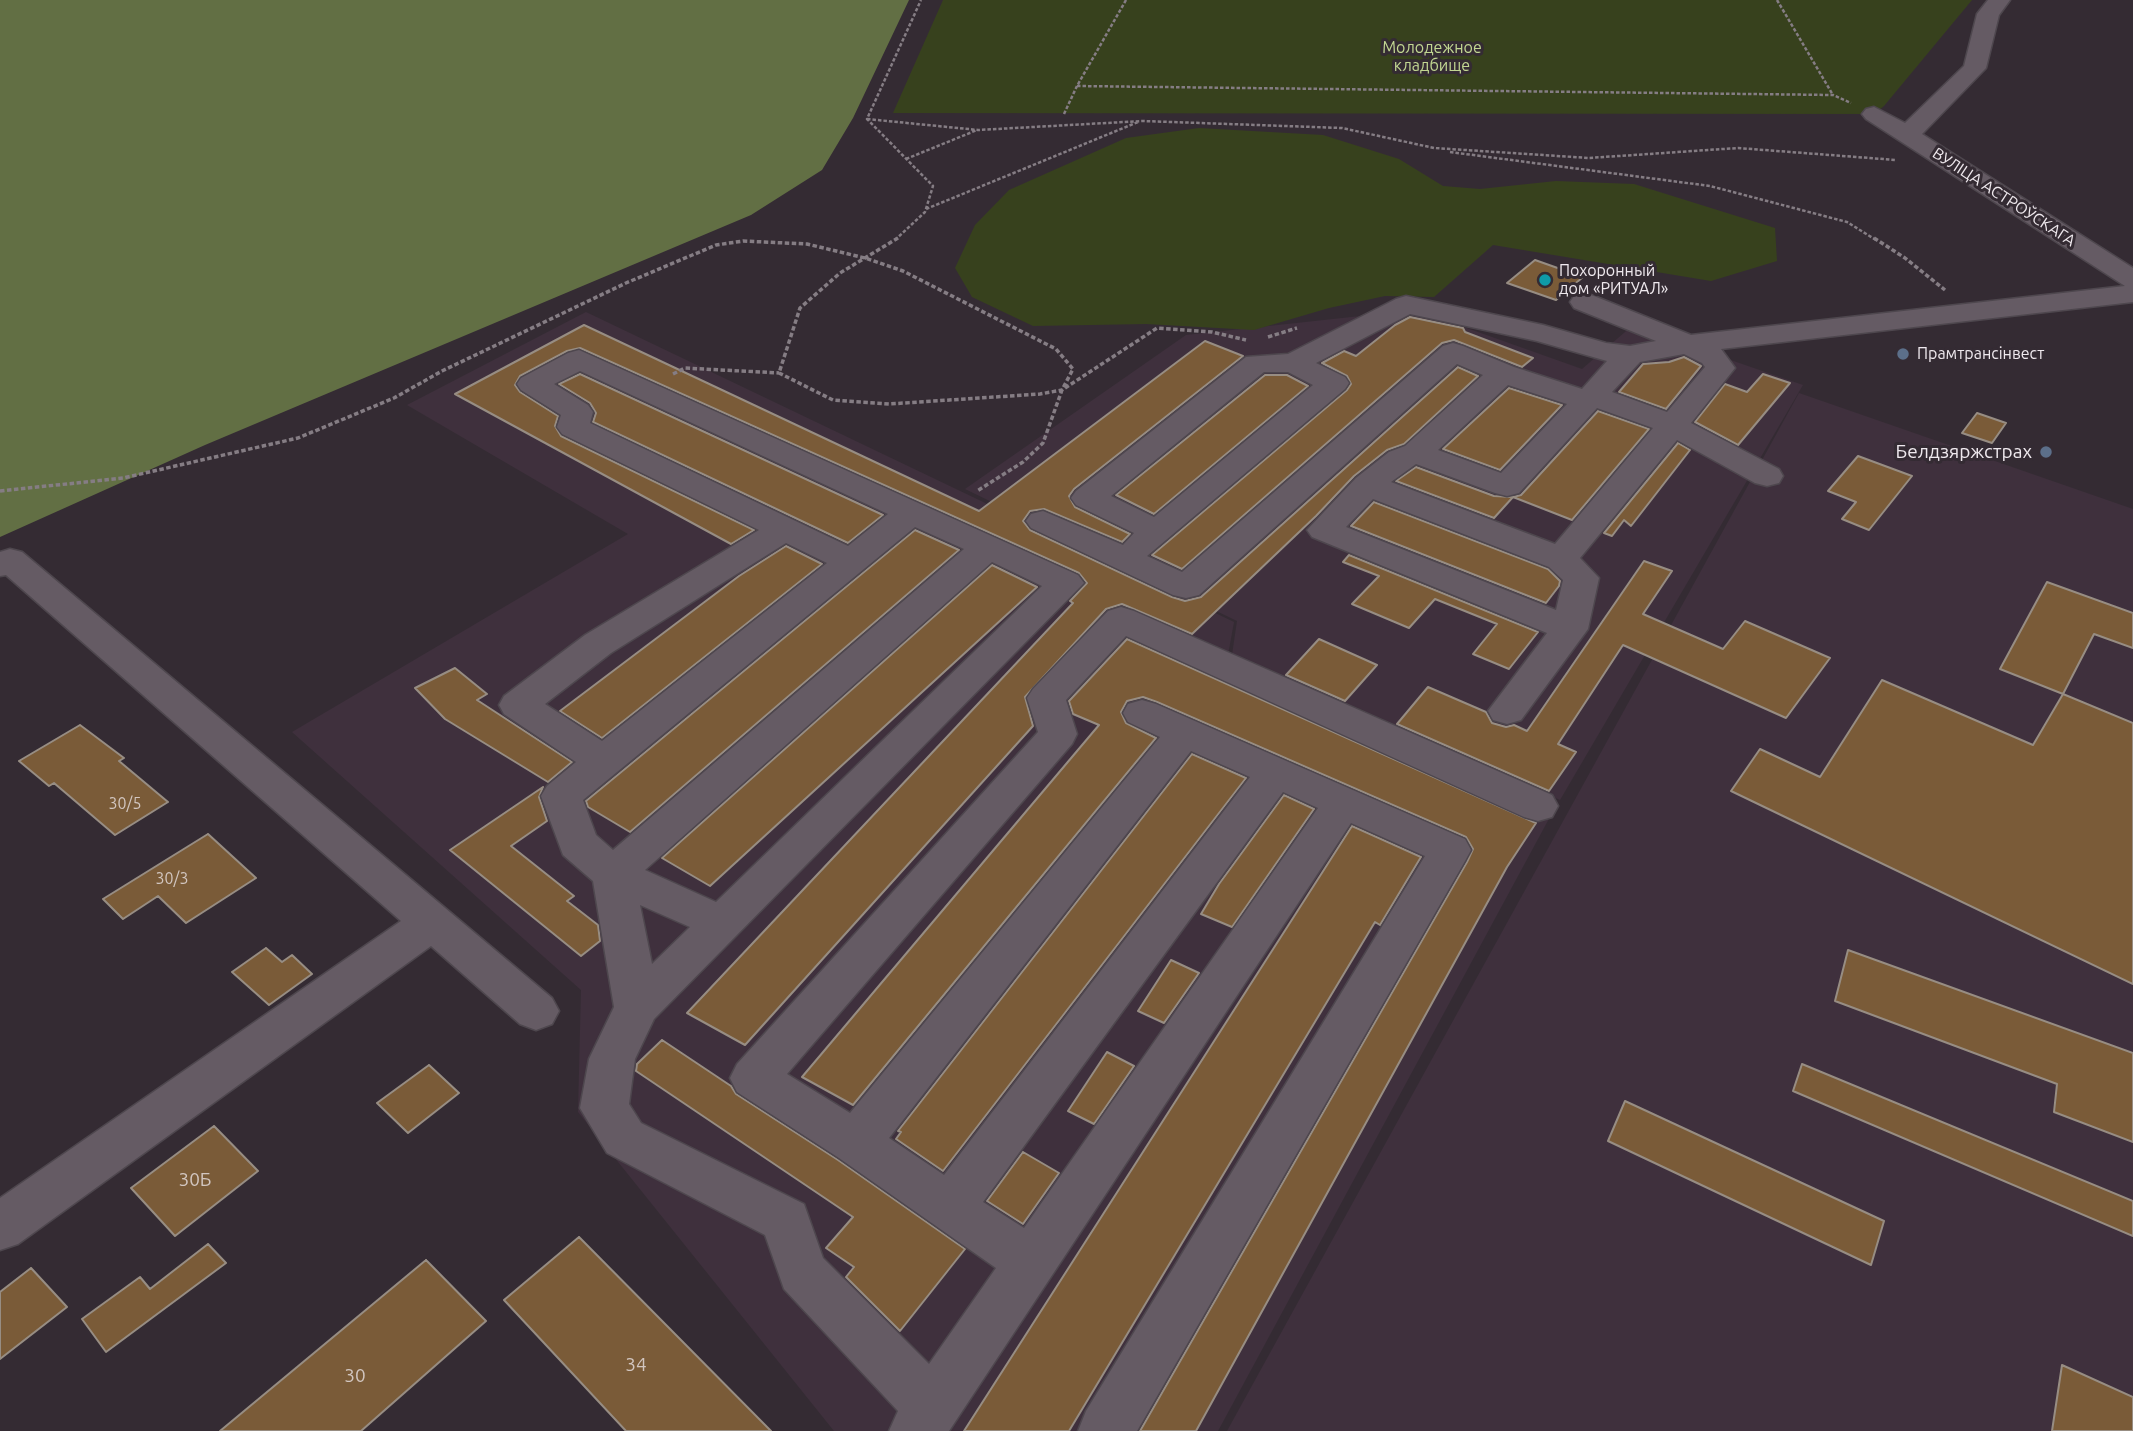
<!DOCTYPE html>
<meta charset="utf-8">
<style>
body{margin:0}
canvas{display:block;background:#342b33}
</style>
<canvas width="2133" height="1431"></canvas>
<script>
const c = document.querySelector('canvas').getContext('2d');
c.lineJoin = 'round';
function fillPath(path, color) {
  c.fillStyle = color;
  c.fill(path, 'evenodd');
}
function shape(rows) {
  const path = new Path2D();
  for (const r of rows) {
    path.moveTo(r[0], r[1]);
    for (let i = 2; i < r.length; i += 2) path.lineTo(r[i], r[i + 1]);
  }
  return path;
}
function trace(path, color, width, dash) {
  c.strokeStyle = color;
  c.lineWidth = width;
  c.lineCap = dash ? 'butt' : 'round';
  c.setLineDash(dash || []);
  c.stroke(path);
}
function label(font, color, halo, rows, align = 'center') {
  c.font = font + ' Ubuntu,sans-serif';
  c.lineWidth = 6;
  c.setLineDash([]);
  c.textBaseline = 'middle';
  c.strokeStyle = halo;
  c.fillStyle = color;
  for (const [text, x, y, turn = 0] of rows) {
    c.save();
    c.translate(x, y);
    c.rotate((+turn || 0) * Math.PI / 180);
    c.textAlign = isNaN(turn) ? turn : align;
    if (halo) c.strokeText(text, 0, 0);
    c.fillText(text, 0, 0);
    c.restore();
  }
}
fillPath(shape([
 [1416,310,1582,369,1632,326,1803,385,1560,800,1232,655,1237,621,965,489,1186,335],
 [586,312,1234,622,1228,655,1558,802,1218,1431,834,1431,578,1112,581,990,292,732,628,534,407,405],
 [1799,393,2133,509,2133,1431,1227,1431]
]), '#3f303d');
fillPath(shape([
 [943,0,1972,0,1884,106,1874,114,893,113],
 [1199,128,1323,135,1399,159,1443,186,1480,189,1556,181,1634,184,1775,228,1777,261,1711,281,1493,245,1434,297,1385,296,1329,308,1254,330,1146,324,1033,326,972,297,955,268,975,225,1009,190,1126,138]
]), '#37411d');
fillPath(shape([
 [0,0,909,0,853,118,822,170,751,215,205,445,0,537]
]), '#626f44');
const building = shape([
 [1535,260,1583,277,1556,300,1507,283,1535,260],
 [1410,317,1463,328,1465,332,1533,358,1522,367,1454,340,1442,343,1182,569,1152,555,1347,390,1351,384,1347,376,1322,363,1344,351,1356,356,1395,325,1410,317],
 [584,325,979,511,1205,341,1243,356,1074,489,1069,496,1075,507,1130,534,1122,542,1044,509,1030,511,1023,521,1030,530,1172,597,1185,601,1201,597,1458,367,1478,376,1404,444,1387,450,1354,476,1316,516,1192,634,1122,604,1106,609,1025,697,1033,726,745,1045,687,1013,1073,603,1070,601,1087,583,1079,573,580,348,567,351,520,376,515,385,520,392,558,416,555,426,561,436,754,530,731,544,455,394,584,325],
 [1684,357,1701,366,1666,409,1619,392,1643,364,1669,362,1684,357],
 [580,374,883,515,848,543,593,422,596,413,590,403,559,384,580,374],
 [1763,374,1790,383,1738,445,1695,422,1725,384,1747,392,1763,374],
 [1265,375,1287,375,1308,386,1154,514,1116,495,1265,375],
 [1509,388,1562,405,1500,470,1443,449,1509,388],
 [1598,411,1649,429,1572,520,1513,497,1521,495,1598,411],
 [1977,413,2006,423,1992,443,1962,433,1977,413],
 [1678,443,1690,450,1631,526,1624,520,1612,536,1604,533,1678,443],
 [1858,456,1912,476,1869,530,1842,519,1856,502,1828,491,1858,456],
 [1416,467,1494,496,1513,497,1494,518,1396,481,1416,467],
 [1374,502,1548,569,1560,581,1559,586,1546,603,1351,526,1374,502],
 [915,530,959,550,630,832,588,807,586,801,915,530],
 [786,546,822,564,602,738,560,711,739,576,786,546],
 [1349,555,1538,632,1509,669,1473,654,1497,624,1435,599,1409,628,1352,604,1379,576,1343,562,1349,555],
 [1644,561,1672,571,1643,614,1723,649,1745,621,1830,658,1786,718,1623,645,1558,744,1576,752,1549,791,1397,724,1428,687,1486,712,1492,723,1506,727,1514,725,1527,731,1644,561],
 [992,565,1037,587,710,886,662,858,992,565],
 [2047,582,2133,613,2133,648,2094,634,2063,694,2000,669,2047,582],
 [1127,639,1536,823,1507,867,1196,1431,1140,1431,1467,862,1473,849,1466,837,1157,702,1143,697,1127,701,1121,712,1126,723,1156,738,853,1105,802,1077,1099,725,1073,714,1069,701,1127,639],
 [1319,639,1377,665,1345,701,1286,675,1319,639],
 [455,668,487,694,477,700,572,762,548,782,445,719,415,688,455,668],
 [1882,680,2033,745,2063,694,2133,723,2133,984,1731,791,1760,749,1820,777,1882,680],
 [80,725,124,758,119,761,168,802,115,835,54,783,49,786,19,761,80,725],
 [1192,754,1246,778,943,1171,896,1139,901,1132,898,1131,1192,754],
 [543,787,539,797,547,821,511,846,574,896,567,901,598,925,600,941,581,956,450,850,543,787],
 [1284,795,1314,809,1232,927,1201,914,1219,884,1284,795],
 [1352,826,1421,857,1380,925,1375,922,1069,1431,964,1431,1352,826],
 [208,834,256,878,186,923,158,896,123,919,103,899,208,834],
 [266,948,282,962,292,955,312,974,269,1005,232,972,266,948],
 [1848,950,2133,1053,2133,1142,2054,1112,2057,1084,1835,1001,1848,950],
 [1171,960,1199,973,1164,1023,1138,1011,1171,960],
 [662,1040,731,1086,736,1094,838,1160,965,1249,900,1331,846,1277,854,1267,826,1248,853,1217,636,1071,637,1064,662,1040],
 [1107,1052,1134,1066,1094,1124,1068,1111,1107,1052],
 [1802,1064,2133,1201,2133,1236,1793,1091,1802,1064],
 [429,1065,459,1093,408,1133,377,1103,429,1065],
 [1625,1101,1884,1221,1871,1265,1608,1141,1625,1101],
 [214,1126,258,1171,175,1236,131,1188,214,1126],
 [1023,1152,1059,1173,1023,1224,987,1201,1023,1152],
 [579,1237,771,1431,626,1431,504,1300,579,1237],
 [208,1244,226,1263,106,1352,82,1319,140,1277,150,1289,208,1244],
 [426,1260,486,1321,361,1431,220,1431,426,1260],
 [31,1268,67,1307,0,1359,0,1292,31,1268],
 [2062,1365,2133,1397,2133,1431,2052,1431,2062,1365]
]);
fillPath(building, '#7a5b38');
trace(building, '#978d83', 2);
const minor = shape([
 [1988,0,2010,0,1999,15,1986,68,1922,134,2133,268,2133,302,1721,349,1735,368,1691,423,1779,469,1783,476,1779,483,1767,486,1755,483,1677,440,1580,558,1599,578,1588,629,1521,720,1507,724,1493,720,1488,711,1547,633,1312,537,1307,530,1356,478,1389,452,1405,446,1483,375,1457,364,1199,595,1186,598,1173,595,1031,528,1026,521,1031,514,1043,511,1123,545,1134,533,1076,505,1071,498,1076,491,1246,357,1288,354,1396,299,1406,296,1543,325,1606,343,1630,346,1656,341,1574,308,1570,302,1574,296,1584,293,1594,296,1691,335,2125,286,1866,119,1862,114,1866,109,1874,107,1905,123,1964,66,1977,14,1988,0],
 [1410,314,1537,341,1607,361,1582,389,1514,367,1463,346,1453,343,1443,346,1182,572,1147,556,1345,389,1349,383,1345,377,1316,363,1410,314],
 [1684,354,1702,363,1705,367,1667,412,1612,392,1640,362,1684,354],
 [1264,372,1288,372,1313,385,1154,517,1111,496,1264,372],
 [1508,385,1567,404,1501,473,1438,450,1508,385],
 [1597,408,1653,428,1555,544,1391,482,1416,464,1495,493,1507,496,1519,493,1597,408],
 [1373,499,1549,567,1563,580,1556,610,1346,527,1373,499],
 [579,350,1078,575,1084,583,654,1019,635,1059,629,1104,641,1123,804,1204,823,1258,929,1364,996,1268,839,1158,737,1092,730,1078,737,1064,1038,732,1027,698,1033,689,1108,611,1121,607,1134,611,1552,795,1558,806,1552,817,1538,821,1524,817,1126,636,1066,700,1077,734,1072,744,787,1074,850,1113,1160,737,1128,722,1123,713,1128,704,1142,700,1156,704,1465,839,1471,850,1465,861,1137,1431,1078,1431,1086,1411,1425,856,1351,823,949,1431,889,1431,898,1411,784,1289,765,1235,607,1153,580,1108,589,1059,614,1007,593,881,563,855,541,796,547,786,576,762,504,714,499,705,504,696,585,635,759,530,562,434,557,427,561,415,521,390,517,384,521,378,568,353,579,350],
 [580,371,888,514,848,546,590,423,593,412,588,405,554,384,580,371],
 [915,527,964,549,613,850,596,835,583,800,915,527],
 [786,543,827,563,602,741,545,704,611,653,786,543],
 [992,562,1042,586,716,902,645,870,992,562],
 [1191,751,1250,777,944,1175,889,1138,1191,751],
 [1283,792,1318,808,1024,1228,983,1202,1283,792],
 [640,905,690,927,652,964,640,905],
 [10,549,22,552,552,998,559,1011,552,1024,536,1030,520,1024,431,946,18,1244,0,1250,0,1198,401,921,6,575,0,576,0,552,10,549]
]);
trace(minor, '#4e474e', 3);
trace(shape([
 [1126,0,1077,86,1833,95,1851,103],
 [1777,0,1833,95],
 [1064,114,1077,86],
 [867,119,978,130,1143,121,1342,128,1434,148,1589,158,1738,148,1896,160],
 [1450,152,1710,186,1847,222,1876,240],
 [906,159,977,130],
 [926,209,1138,122],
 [895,240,925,212,933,186,867,119,921,0]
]), '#857d84', 2.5, [3.5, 2]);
trace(shape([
 [898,238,840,273,800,308,779,373,833,400,889,404,1040,394,1062,390,1157,328,1212,332,1246,340],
 [1874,238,1905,258,1945,290],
 [1268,337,1297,328],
 [673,374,685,368,779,373],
 [0,491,123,478,298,438,394,398,442,371,626,283,716,245,743,241,807,244,865,258,903,271,1056,349,1073,369,1062,390,1043,443,1023,462,977,491]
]), '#857d84', 3.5, [4.5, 2.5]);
fillPath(minor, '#655b64');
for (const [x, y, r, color] of [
 [1545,280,7,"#0f9aa8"],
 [1903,354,7,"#5c6f8a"],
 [2046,452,7,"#5c6f8a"]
]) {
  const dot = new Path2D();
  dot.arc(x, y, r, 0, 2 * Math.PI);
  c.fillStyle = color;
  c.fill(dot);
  trace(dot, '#342b33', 2.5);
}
label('16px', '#c2d792', '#342b33', [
 ["Молодежное",1432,48],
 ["кладбище",1432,66]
]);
label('16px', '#efe9ee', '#342b33', [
 ["ВУЛІЦА АСТРОЎСКАГА",2004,197,33]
]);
label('16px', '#efe9ee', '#342b33', [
 ["Похоронный",1559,271],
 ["дом «РИТУАЛ»",1559,289],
 ["Прамтрансінвест",1917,354]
], 'left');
label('16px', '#d2c6c0', null, [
 ["30/5",125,804],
 ["30/3",172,879]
]);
label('19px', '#efe9ee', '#342b33', [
 ["Белдзяржстрах",2032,452]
], 'right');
label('19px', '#d2c6c0', null, [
 ["30Б",195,1180],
 ["34",636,1365],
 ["30",355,1376]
]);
</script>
